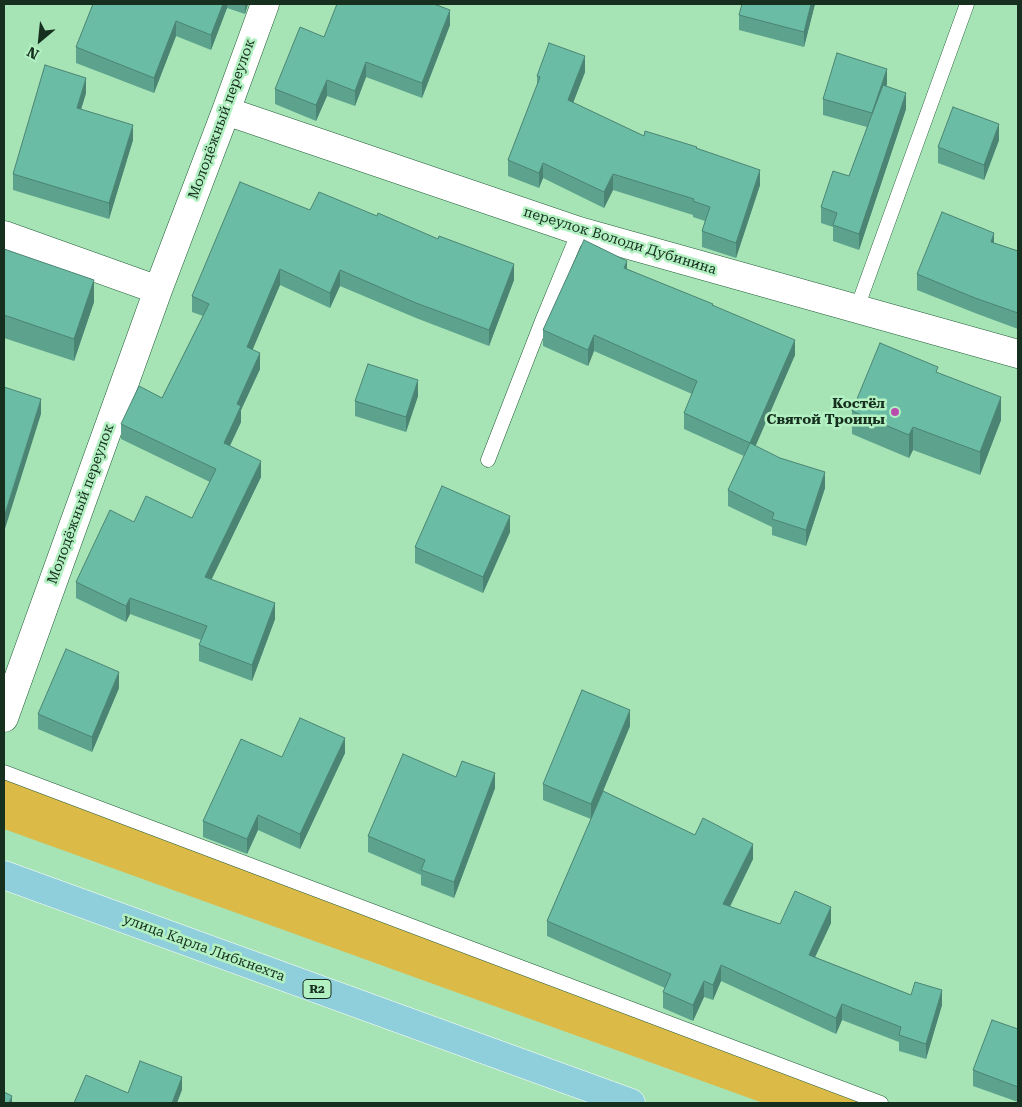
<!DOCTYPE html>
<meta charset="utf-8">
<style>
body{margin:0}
#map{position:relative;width:1022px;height:1107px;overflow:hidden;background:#a6e4b6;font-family:"Roboto Serif",serif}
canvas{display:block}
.frame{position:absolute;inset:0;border:5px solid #162f1e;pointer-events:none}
.north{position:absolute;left:15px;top:15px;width:50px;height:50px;-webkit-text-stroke:4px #b3f1c3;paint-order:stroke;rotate:208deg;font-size:14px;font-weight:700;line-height:20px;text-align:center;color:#162f1e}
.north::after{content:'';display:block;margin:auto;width:18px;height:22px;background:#162f1e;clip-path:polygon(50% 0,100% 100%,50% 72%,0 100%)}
</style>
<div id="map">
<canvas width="1022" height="1107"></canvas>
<div class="frame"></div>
<div class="north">N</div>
</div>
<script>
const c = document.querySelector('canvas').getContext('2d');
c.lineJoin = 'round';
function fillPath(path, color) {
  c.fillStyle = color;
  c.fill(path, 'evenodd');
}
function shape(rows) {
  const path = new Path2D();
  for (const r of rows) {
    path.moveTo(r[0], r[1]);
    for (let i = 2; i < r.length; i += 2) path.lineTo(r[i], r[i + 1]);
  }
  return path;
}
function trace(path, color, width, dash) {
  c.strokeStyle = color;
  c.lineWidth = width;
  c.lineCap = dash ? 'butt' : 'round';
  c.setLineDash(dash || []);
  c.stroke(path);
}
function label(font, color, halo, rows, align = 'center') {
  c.font = font + ' "Roboto Serif",serif';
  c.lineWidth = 5;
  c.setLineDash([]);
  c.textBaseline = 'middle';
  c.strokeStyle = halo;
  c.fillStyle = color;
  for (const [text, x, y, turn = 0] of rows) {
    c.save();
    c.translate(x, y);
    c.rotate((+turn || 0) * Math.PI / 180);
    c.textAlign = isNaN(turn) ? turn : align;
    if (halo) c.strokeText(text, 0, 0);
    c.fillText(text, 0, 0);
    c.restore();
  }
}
fillPath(shape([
 [4,772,881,1103,763,1103,4,829]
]), '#dcba48');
const service = shape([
 [857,308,967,4],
 [488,460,542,321,579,231],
 [4,772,881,1103]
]);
const minor = shape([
 [226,111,579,231,1018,354],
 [4,235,158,290],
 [4,718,158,290,226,111,265,4]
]);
const primary = shape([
 [4,875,631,1103]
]);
trace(service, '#225d37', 15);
trace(minor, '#225d37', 29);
trace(primary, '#fff', 29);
trace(service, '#fff', 14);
trace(minor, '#fff', 28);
trace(primary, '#8fcfdb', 28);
fillPath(shape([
 [93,4,248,4,245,14,227,8,211,50,176,36,154,93,76,63,76,47],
 [815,4,804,47,739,30,739,15],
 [450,25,422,98,366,77,355,106,327,96,316,121,275,104,275,89,324,37],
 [585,72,573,103,644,136,697,148,760,185,736,258,702,247,702,231,705,221,693,217,693,215,613,190,604,208,543,178,539,188,508,176,508,160,537,86,537,76],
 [887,84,886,86,906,109,859,250,833,241,833,227,821,223,821,207,849,176,867,127,823,115,823,99],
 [86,93,81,109,133,140,109,219,13,190,13,174],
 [999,140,984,180,938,163,938,147],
 [310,210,377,216,514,280,489,346,416,318,340,286,330,308,280,285,252,350,260,369,241,410,241,422,230,446,261,477,211,580,275,619,252,681,199,661,199,645,201,640,130,614,126,622,76,598,76,582,134,522,192,518,210,482,121,439,121,424,162,398,203,316,192,312,192,296],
 [994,243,1018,251,1018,329,975,313,917,290,917,274],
 [4,249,94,302,74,361,4,338],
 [627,269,713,305,795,355,755,446,825,488,806,546,772,535,772,527,728,506,728,490,744,456,684,429,684,413,692,394,594,351,588,366,543,346,543,330],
 [938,373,1001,420,980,475,913,450,909,458,852,434,852,411],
 [418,396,406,432,355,416,355,401],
 [510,532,483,593,415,563,415,547],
 [119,688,92,752,38,729,38,714],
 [630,726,603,791,695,835,753,859,730,907,780,924,831,923,815,957,911,995,942,1005,926,1059,899,1051,899,1042,842,1020,836,1034,721,981,713,1000,704,997,693,1021,663,1008,663,992,665,988,547,936,547,921,591,819,543,800,543,784],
 [345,753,300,849,258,830,247,854,203,837,203,821,282,757],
 [456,777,495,788,454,898,421,885,421,875,368,852,368,836],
 [1018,1029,1018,1102,973,1086,973,1070]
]), '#5ca28d');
fillPath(shape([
 [223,4,227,4,227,8,211,50,211,35],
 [245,4,248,4,245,14],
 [811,4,815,4,804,47,804,32],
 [450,10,450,25,422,98,422,83],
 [176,21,176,36,154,93,154,78],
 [585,56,585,72,568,116,568,100],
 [366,62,366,77,355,106,355,91],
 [887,69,887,84,872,128,872,113],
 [86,78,86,93,77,123,77,108],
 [327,80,327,96,316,121,316,105],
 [906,93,906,109,859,250,859,234],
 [999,124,999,140,984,180,984,165],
 [133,125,133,140,109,219,109,203],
 [543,163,543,178,539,188,539,173],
 [760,170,760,185,736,258,736,243],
 [613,174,613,190,604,208,604,192],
 [994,233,994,249,991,242],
 [627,261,627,276,624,268],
 [514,264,514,280,489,346,489,330],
 [280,269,280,285,247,363,247,347],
 [340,270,340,286,330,308,330,293],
 [94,280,94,302,74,361,74,339],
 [594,335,594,351,588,366,588,350],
 [795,340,795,355,750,459,750,443],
 [260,353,260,369,241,410,241,422,224,458,224,443,237,404],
 [418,380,418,396,406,432,406,417],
 [1001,397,1001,420,980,475,980,452],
 [41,399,41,414,4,532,4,517],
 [913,427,913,450,909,458,909,435],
 [261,461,261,477,205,593,205,577],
 [825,472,825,488,806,546,806,530],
 [510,516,510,532,483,593,483,577],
 [130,598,130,614,126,622,126,606],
 [275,603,275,619,252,681,252,665],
 [119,672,119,688,92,752,92,737],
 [630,710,630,726,591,820,591,804],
 [345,738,345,753,300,849,300,834],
 [495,773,495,788,454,898,454,882],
 [258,815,258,830,247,854,247,839],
 [753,844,753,859,723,920,723,904],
 [831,907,831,923,809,970,809,955],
 [721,965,721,981,713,1000,713,985],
 [704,981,704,997,693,1021,693,1005],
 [942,990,942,1005,926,1059,926,1044],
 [842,1004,842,1020,836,1034,836,1018],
 [182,1077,182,1090,177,1103,172,1103],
 [12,1096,12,1103,9,1103]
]), '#4b8473');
const building = shape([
 [93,4,223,4,211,35,176,21,154,78,76,47,93,4],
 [337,4,434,4,450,10,422,83,366,62,355,91,327,80,316,105,275,89,300,27,324,37,337,4],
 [742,4,811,4,804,32,739,15,742,4],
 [549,43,585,56,568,100,644,136,645,131,697,147,696,148,760,170,736,243,702,231,710,207,693,201,694,199,613,174,604,192,543,163,539,173,508,160,540,77,537,76,549,43],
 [837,53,887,69,872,113,823,99,837,53],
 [45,65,86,78,77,108,133,125,109,203,13,174,45,65],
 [883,85,906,93,859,234,833,225,837,213,821,207,833,171,849,176,883,85],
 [953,107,999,124,984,165,938,147,953,107],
 [240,182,310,210,319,192,377,216,378,213,438,239,439,236,514,264,489,330,416,303,340,270,330,293,280,269,247,347,260,353,237,404,241,406,224,443,261,461,205,577,275,603,252,665,199,645,207,626,130,598,126,606,76,582,110,510,134,522,146,496,192,518,216,469,121,424,139,386,162,398,209,304,192,296,240,182],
 [942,212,994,233,991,242,1018,251,1018,313,975,298,917,274,942,212],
 [584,240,627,261,624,268,713,304,712,305,795,340,750,443,684,413,697,381,594,335,588,350,543,330,584,240],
 [4,249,94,280,74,339,4,315,4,249],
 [880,343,938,367,936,372,1001,397,980,452,913,427,909,435,852,411,880,343],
 [368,364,418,380,406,417,355,401,368,364],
 [4,387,41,399,4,517,4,387],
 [750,443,780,458,825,472,806,530,772,519,774,513,728,490,750,443],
 [442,486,510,516,483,577,415,547,442,486],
 [66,649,119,672,92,737,38,714,66,649],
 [582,690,630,710,591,804,543,784,582,690],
 [300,718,345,738,300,834,258,815,247,839,203,821,241,739,282,757,300,718],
 [403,754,456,777,462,761,495,773,454,882,421,870,425,860,368,836,403,754],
 [603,791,695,835,703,818,753,844,723,904,780,924,795,891,831,907,809,955,911,995,915,982,942,990,926,1044,899,1035,901,1027,842,1004,836,1018,721,965,713,985,704,981,693,1005,663,992,671,974,547,921,603,791],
 [992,1020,1018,1029,1018,1087,973,1070,992,1020],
 [140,1061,182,1077,172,1103,74,1103,86,1075,128,1093,140,1061],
 [4,1092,12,1096,9,1103,4,1103,4,1092]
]);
fillPath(building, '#6bbca4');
trace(building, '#4b8473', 1);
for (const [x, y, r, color] of [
 [895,412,5,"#b94dad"]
]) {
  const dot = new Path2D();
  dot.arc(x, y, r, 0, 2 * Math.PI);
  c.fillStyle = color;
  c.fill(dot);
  trace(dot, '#b3f1c3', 2);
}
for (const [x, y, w] of [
 [317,989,28]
]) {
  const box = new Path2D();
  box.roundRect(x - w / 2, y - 9.5, w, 19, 4);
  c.fillStyle = '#b3f1c3';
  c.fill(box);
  trace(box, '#162f1e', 1);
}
label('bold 12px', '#162f1e', null, [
 ["R2",317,989]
]);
label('14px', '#162f1e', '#b3f1c3', [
 ["Молодёжный переулок",222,119,-70],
 ["переулок Володи Дубинина",620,241,17],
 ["Молодёжный переулок",81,504,-70],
 ["улица Карла Либкнехта",204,948,20]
]);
label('bold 14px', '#162f1e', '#b3f1c3', [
 ["Костёл",885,404],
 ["Святой Троицы",885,420]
], 'right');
</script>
